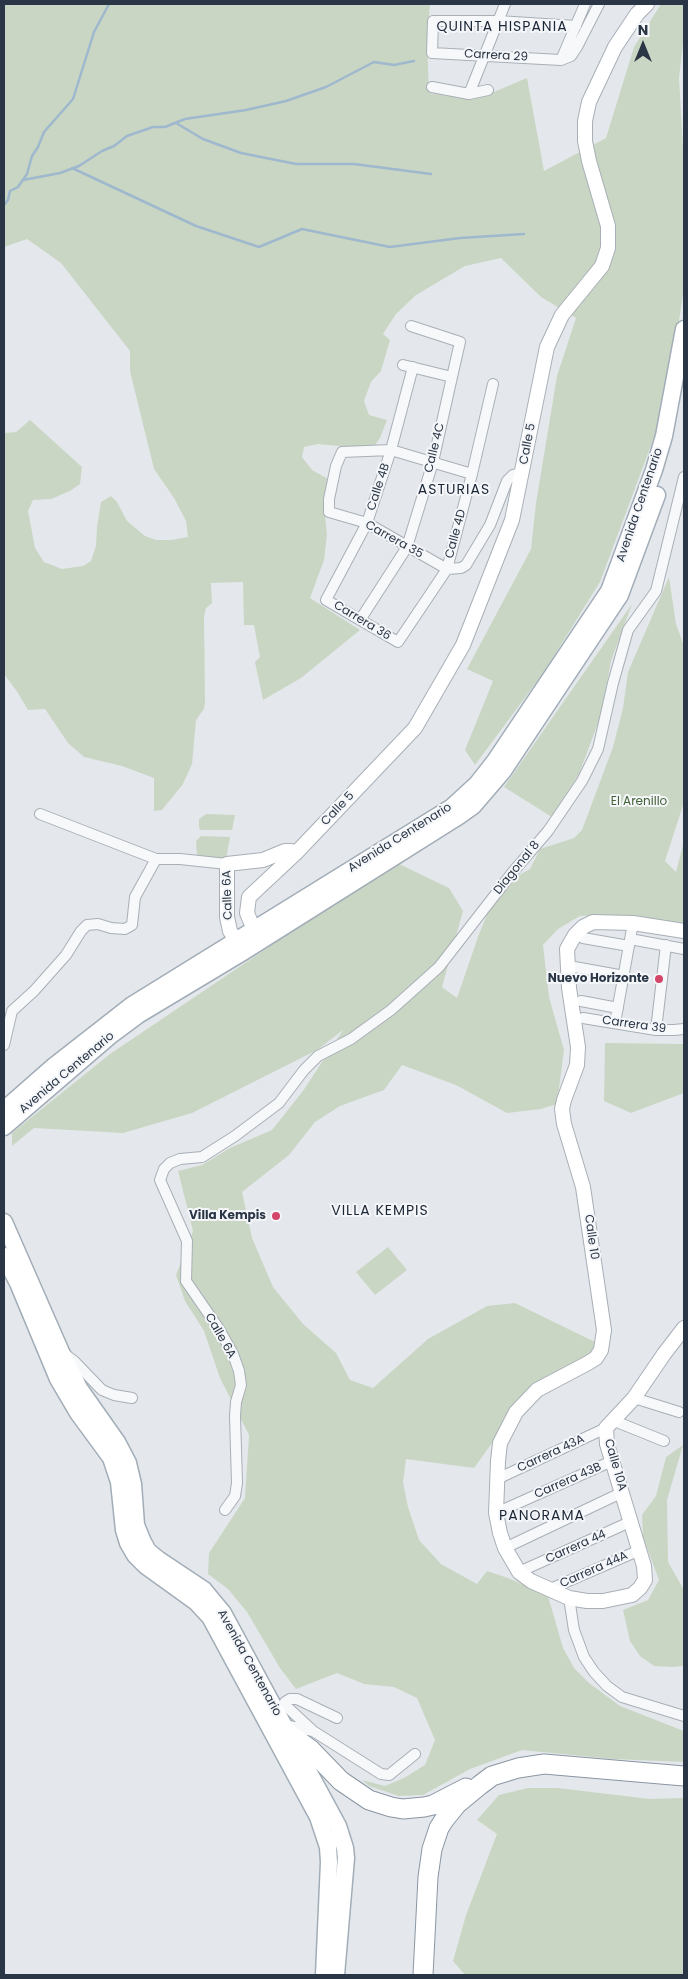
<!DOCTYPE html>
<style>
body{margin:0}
#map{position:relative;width:688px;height:1979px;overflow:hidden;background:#e4e8ec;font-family:Poppins,sans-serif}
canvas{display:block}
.frame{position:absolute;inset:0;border:5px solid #2a3645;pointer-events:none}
.north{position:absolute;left:618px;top:20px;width:50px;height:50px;-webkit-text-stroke:4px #f4f6f9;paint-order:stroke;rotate:0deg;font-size:14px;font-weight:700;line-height:20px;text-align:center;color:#2a3645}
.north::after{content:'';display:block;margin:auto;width:18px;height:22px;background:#2a3645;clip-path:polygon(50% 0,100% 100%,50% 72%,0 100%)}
</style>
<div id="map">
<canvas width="688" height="1979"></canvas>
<div class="frame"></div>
<div class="north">N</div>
</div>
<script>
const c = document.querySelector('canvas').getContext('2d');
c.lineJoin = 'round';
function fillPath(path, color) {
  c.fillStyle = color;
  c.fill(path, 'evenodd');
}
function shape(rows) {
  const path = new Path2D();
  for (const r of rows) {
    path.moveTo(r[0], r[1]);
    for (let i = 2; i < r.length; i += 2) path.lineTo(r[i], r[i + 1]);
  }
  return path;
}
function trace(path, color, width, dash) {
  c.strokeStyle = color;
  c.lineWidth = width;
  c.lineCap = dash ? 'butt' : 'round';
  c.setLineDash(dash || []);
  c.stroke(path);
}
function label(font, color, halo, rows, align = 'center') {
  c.font = font + ' Poppins,sans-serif';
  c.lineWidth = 4;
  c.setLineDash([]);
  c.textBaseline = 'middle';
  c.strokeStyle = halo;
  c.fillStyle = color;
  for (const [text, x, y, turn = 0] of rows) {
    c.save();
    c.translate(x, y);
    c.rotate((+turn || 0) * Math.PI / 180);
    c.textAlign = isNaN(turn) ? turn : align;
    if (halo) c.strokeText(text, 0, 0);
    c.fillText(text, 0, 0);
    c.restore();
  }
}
fillPath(shape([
 [4,4,430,4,427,39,429,93,461,98,494,92,527,78,544,171,606,138,634,47,661,4,684,4,684,35,679,78,683,148,684,289,665,408,600,582,544,672,475,765,465,750,493,681,467,669,531,549,536,503,557,376,576,318,541,297,501,258,465,266,416,295,396,314,383,334,390,340,381,371,371,382,364,401,369,415,387,420,380,438,372,449,318,444,304,447,302,457,312,470,328,479,324,506,327,535,324,560,310,598,360,630,301,678,263,700,255,662,260,657,254,625,244,625,243,582,211,583,212,603,206,608,204,617,205,702,204,709,196,720,192,764,183,784,162,810,154,811,154,778,122,766,84,757,68,743,45,709,28,710,18,693,4,674,4,433,16,432,30,420,82,467,80,484,70,491,51,499,33,500,28,511,35,548,44,562,62,569,83,566,91,561,96,546,97,527,101,502,111,496,117,502,127,521,145,536,156,540,171,540,188,537,186,521,174,498,154,469,130,371,130,351,61,263,27,239,4,247],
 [669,577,676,624,684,646,684,802,665,861,676,872,684,841,684,926,609,915,580,916,558,929,543,945,549,997,564,1050,557,1104,541,1109,507,1113,456,1085,402,1065,384,1090,340,1106,315,1122,289,1155,242,1192,252,1238,273,1287,303,1324,336,1353,350,1380,373,1388,428,1339,487,1306,515,1303,597,1343,587,1361,515,1411,474,1468,406,1459,403,1482,408,1507,419,1540,441,1564,477,1584,487,1571,508,1578,548,1596,563,1648,574,1668,589,1683,620,1706,684,1731,684,1762,613,1759,522,1750,470,1769,423,1795,399,1796,369,1786,362,1780,385,1786,404,1778,425,1765,435,1740,417,1698,394,1687,364,1684,337,1673,296,1689,280,1668,247,1612,228,1589,208,1574,209,1553,245,1498,249,1435,220,1378,204,1331,185,1301,176,1275,193,1231,178,1171,202,1165,230,1148,272,1130,303,1091,343,1030,317,1050,192,1113,123,1133,34,1128,12,1146,12,1133,110,1054,395,862,449,888,463,911,442,987,457,998,479,934,490,908,514,878,530,869,540,849,574,838,582,830,613,747,623,708,628,672],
 [632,604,611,661,601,715,579,774,552,817,504,787],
 [206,814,235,815,232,830,201,830,199,828,199,819],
 [201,836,230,837,226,860,197,857,196,841],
 [605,1043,684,1044,684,1093,631,1113,604,1101],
 [388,1247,407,1270,375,1295,356,1272],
 [683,1445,667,1500,668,1562,684,1590,684,1666,672,1667,654,1666,640,1656,630,1641,623,1610,648,1600,659,1580,643,1537,642,1515,656,1496,666,1457],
 [528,1788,558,1788,650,1799,684,1798,684,1975,465,1975,453,1961,466,1915,497,1834,477,1820,499,1795]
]), '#cad6c4');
trace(shape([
 [176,123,203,139,241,153,296,164,354,164,431,174],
 [72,168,196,226,259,247,302,229,390,247,460,238,524,234],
 [23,180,60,173,79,166,102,151,114,146,127,136,153,127,165,127,185,119,246,110,286,101,326,87,374,62,394,65,414,61],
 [4,205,8,200,10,191,18,187,27,174,32,156,38,147,44,132,73,99,94,32,109,4]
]), '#9eb8cd', 2.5);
const street = shape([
 [576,26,498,21,433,21,432,53,561,60,571,56,577,47,599,4],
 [561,60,585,4],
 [432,87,469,94,488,90],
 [469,94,505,4],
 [411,326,460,342,452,377],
 [413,367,391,450,367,523,326,600,398,642,447,569,472,474,493,384],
 [472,474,391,450,342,452,336,466,329,499,329,512,367,523,447,569,461,568,466,565,490,525,507,481,513,475,523,473],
 [360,620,407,547,433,462,452,377,403,365],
 [40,814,156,859],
 [583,938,629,946],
 [630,939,684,949],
 [569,966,624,976],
 [581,1001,618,1008],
 [583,1018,656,1030,674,1030,684,1029],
 [615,1023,633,923],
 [656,1030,666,945],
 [4,1045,12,1011,34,991,66,955,81,931,87,925,98,924,111,928,125,929,132,925,135,897,156,859,180,859,227,864],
 [66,1355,74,1361,102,1390,114,1395,132,1398],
 [634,1398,679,1412],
 [612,1420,664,1441],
 [497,1479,606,1428],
 [225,1510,235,1496,237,1483,235,1416,236,1402,241,1385,239,1371,233,1354,219,1329,186,1281,187,1241,160,1180,164,1169,170,1163,180,1159,202,1157,235,1136,279,1103,304,1070,318,1056,351,1039,391,1010,439,967,512,873,548,831,582,781,598,749,613,683,628,630,656,591,684,477],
 [496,1513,612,1461],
 [505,1548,623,1492],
 [519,1572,632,1521],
 [548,1590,640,1550],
 [569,1598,574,1630,584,1657,594,1672,607,1686,622,1697,684,1716],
 [284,1725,313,1731,381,1774,389,1775,415,1754],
 [313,1731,286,1706,285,1702,290,1699,297,1699,337,1718]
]);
const secondary = shape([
 [684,931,633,923,593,922,583,927,575,935,567,949,569,988,578,1047,577,1065,564,1100,562,1109,564,1124,583,1187,604,1330,601,1350,596,1358,588,1363,537,1390,516,1412,500,1443,498,1461,496,1513,500,1533,505,1548,519,1572,531,1581,569,1598,587,1601,603,1601,632,1595,640,1588,645,1580,644,1566,607,1444,606,1428,634,1398,664,1354,684,1328],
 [259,937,254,930,247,913,249,897,296,853,415,728,463,645,512,520,547,347,562,315,602,266,608,248,608,226,589,161,585,141,585,121,589,102,615,47,637,14,647,4],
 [242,950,230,931,227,917,227,864,263,860,285,851,291,851,296,853]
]);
const primary = shape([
 [4,1110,54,1066,132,1005,452,807,477,784,495,761,609,591,654,470,664,436,684,329],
 [4,1127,111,1035,138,1015,243,952,459,816,473,806,503,771,620,595,657,495],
 [4,1222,61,1352,79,1388,117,1442,128,1463,133,1484,136,1525,143,1542,148,1551,159,1560,204,1590,223,1613,338,1826,345,1848,346,1858,336,1975],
 [4,1256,18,1283,58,1379,78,1413,111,1458,119,1482,124,1530,128,1543,135,1555,146,1566,196,1602,210,1617,318,1817,328,1847,329,1862,324,1975]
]);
const highway = shape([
 [289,1734,311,1750,341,1781,369,1800,391,1807,403,1809,424,1807,433,1805,466,1788],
 [423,1975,428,1877,432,1849,439,1828,444,1820,457,1804,480,1785,492,1776,518,1768,544,1764,684,1776]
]);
trace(street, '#a8afb7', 12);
trace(secondary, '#a8afb7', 16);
trace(primary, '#a2adb8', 19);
trace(highway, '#8a96a3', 21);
trace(street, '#f7f8fa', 10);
trace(secondary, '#fff', 14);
trace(primary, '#fff', 16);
trace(highway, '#fff', 19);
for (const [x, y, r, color] of [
 [659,979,5,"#d44667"],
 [276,1216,5,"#d44667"]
]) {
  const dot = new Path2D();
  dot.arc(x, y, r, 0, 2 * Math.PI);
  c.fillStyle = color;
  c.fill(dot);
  trace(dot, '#f4f6f9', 2);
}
label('12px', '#2a3645', '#f4f6f9', [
 ["Carrera 29",496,56,3],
 ["Calle 5",528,444,-79],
 ["Calle 4C",435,448,-76],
 ["Calle 4B",379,487,-72],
 ["Avenida Centenario",640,505,-71],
 ["Calle 4D",456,534,-75],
 ["Carrera 35",394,540,29],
 ["Carrera 36",362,621,31],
 ["Calle 5",338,809,-46],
 ["Avenida Centenario",400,838,-32],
 ["Diagonal 8",517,868,-51],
 ["Calle 6A",228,895,-92],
 ["Carrera 39",634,1025,8],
 ["Avenida Centenario",67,1073,-40],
 ["Calle 10",591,1237,82],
 ["Calle 6A",220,1336,60],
 ["Carrera 43A",551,1454,-25],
 ["Calle 10A",615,1465,74],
 ["Carrera 43B",568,1481,-24],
 ["Carrera 44",576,1547,-24],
 ["Carrera 44A",594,1570,-24],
 ["Avenida Centenario",249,1663,61]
]);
label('12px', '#436137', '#f4f6f9', [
 ["El Arenillo",639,802]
]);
label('bold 12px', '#2a3645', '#f4f6f9', [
 ["Nuevo Horizonte",649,979],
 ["Villa Kempis",266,1216]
], 'right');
c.letterSpacing = '1px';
label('14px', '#1c2736', '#f4f6f9', [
 ["QUINTA HISPANIA",502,27],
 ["ASTURIAS",454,490],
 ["VILLA KEMPIS",380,1211],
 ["PANORAMA",542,1516]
]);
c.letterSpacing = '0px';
</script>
